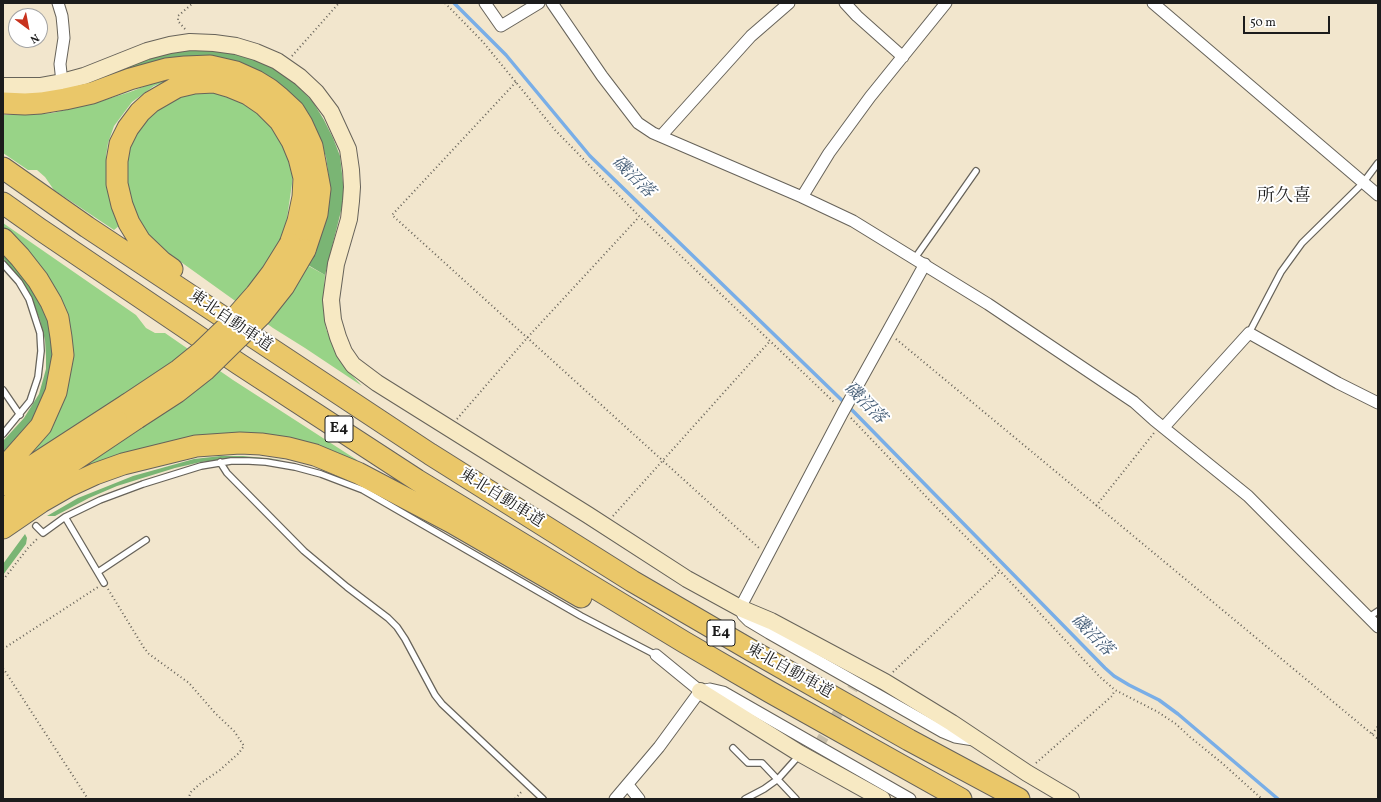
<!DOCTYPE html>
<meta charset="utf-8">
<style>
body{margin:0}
#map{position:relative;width:1381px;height:802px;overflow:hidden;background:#f2e6cd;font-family:Vollkorn,serif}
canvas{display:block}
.frame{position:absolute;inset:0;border:4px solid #1c1c1c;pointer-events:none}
.north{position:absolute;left:8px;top:8px;width:40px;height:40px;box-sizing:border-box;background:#fff;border:1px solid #a4a4a4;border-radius:50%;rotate:148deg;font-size:11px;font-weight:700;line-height:16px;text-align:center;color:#1c1c1c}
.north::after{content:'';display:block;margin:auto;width:14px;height:18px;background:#c8321e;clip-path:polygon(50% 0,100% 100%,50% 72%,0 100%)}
.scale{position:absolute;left:1243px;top:16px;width:87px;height:18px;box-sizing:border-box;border:2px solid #1c1c1c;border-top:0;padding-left:5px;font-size:12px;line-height:14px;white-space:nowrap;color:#1c1c1c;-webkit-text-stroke:3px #fff;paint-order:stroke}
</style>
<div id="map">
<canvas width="1381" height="802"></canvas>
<div class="frame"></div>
<div class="north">N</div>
<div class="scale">50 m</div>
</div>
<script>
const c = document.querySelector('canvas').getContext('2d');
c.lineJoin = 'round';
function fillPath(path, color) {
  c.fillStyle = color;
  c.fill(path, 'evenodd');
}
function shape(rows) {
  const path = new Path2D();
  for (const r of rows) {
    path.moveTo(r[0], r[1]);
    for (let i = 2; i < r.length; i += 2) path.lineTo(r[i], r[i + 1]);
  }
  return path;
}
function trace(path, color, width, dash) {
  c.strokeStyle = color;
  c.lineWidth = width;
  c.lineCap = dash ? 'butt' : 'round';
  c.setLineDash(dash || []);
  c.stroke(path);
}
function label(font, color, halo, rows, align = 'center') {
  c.font = font + ' Vollkorn,"Noto Serif JP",serif';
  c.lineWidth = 4;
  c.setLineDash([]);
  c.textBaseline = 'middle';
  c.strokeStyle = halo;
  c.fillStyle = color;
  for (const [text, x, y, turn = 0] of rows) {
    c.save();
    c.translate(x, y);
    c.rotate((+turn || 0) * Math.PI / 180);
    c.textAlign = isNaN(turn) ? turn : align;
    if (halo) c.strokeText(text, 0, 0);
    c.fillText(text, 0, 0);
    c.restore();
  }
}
fillPath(shape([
 [179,76,154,86,132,102,114,126,108,143,106,156,106,177,110,201,120,225,114,230,54,190,45,177,37,170,28,170,3,153,3,115,25,115,53,113,101,101,130,92,156,82],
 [207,91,228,94,244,102,272,123,292,163,290,165,293,177,287,218,283,237,276,248,325,275,323,305,326,329,336,353,345,368,362,386,305,348,273,328,167,252,147,233,134,212,126,189,126,152,144,116,178,94],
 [3,223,136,315,146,328,155,333,165,333,233,380,357,460,354,462,227,437,25,501,6,476,63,396,19,246,3,229]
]), '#98d387');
fillPath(shape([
 [201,49,238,53,260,61,279,72,298,86,313,102,324,120,333,138,340,156,344,191,343,203,325,275,308,265,320,237,329,206,329,178,326,157,321,142,252,68,103,81,98,77,164,54],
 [3,252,37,293,51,324,55,365,33,423,3,457,3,441,24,418,39,394,46,369,46,356,45,340,40,320,33,302,24,284,3,258],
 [221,456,243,456,285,460,246,458,221,460,201,462,175,468,117,486,89,498,55,516,47,516,78,498,133,476,194,459],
 [25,534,27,538,26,544,3,575,3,564]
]), '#7ab574');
trace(shape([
 [454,3,506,55,590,156,854,412,1105,668,1114,676,1129,685,1159,700,1178,714,1278,799]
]), '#79aee7', 3.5);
trace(shape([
 [818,746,856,683]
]), '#c7beaa', 11, [11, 5.5]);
const lane = shape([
 [915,258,976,171],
 [3,264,19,282,29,299,40,333,41,351,38,377,30,401,3,434],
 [1249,333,1281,272,1302,243,1363,183,1378,163],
 [3,390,20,415],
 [220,462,227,473,304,551,347,587,388,618,397,627,405,639,435,695,442,704,543,799],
 [65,517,104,583],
 [36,526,43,533,65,517,100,500,143,484,201,466,231,461,249,461,266,462,295,467,321,474,363,490,581,616,656,655],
 [98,572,146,540],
 [1369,617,1378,611],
 [733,748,748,763,762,763,796,799],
 [745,799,764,789,778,779,795,760,799,754]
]);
const street = shape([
 [58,3,62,16,63,26,64,38,60,64,62,82],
 [485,3,501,26,539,3],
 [552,3,602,76,638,123,653,133,802,197,853,221,988,304,1134,402,1154,420,1248,496,1378,627],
 [845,3,857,16,903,57],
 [1153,3,1378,195],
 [661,136,751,36,789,3],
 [802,197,829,153,870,97,946,3],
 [925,264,843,412,740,608,743,615,749,621,769,633,943,732,955,737,974,740],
 [1164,427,1249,333,1338,383,1378,403],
 [656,655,700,691],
 [628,785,639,799],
 [615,799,659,747,700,691,710,689,723,692,910,799]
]);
const secondary = shape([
 [3,86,40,86,62,82,84,76,147,51,170,45,190,42,214,43,236,46,256,52,277,61,300,77,316,92,331,112,348,149,351,170,352,187,351,201,349,219,336,264,331,300,333,320,338,337,344,352,353,365,377,383,588,515,687,579,740,608,771,621,885,682,952,723,1027,773,1071,799],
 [700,691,799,753,882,799]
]);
const highway = shape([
 [3,103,25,104,41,103,65,99,92,93,130,79,166,69,185,67,210,66,236,72,256,81,269,89,280,98,294,111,302,124,312,146,320,189,317,214,305,250],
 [3,168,87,227,430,454,632,581,754,652,909,740,1019,799],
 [3,203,41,230,239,364,417,480,684,642,770,692,961,799],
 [3,239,20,257,38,280,51,302,58,318,61,337,63,355,56,392,41,426,3,469],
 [172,269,162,262,140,241,129,223,122,205,117,184,117,161,120,144,128,128,140,112,151,102,177,87,194,83,214,82,231,87,248,94,264,105,280,121,292,141,299,158,304,178,303,197,298,221,290,244],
 [3,485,128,404],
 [3,512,15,500,137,418],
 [3,528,41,502,69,486,95,474,123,464,196,446,240,443,261,444,288,448,315,455,358,473,451,522,581,597]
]);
trace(lane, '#67635a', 8);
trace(street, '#67635a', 13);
trace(secondary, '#67635a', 18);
trace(highway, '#67635a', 23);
trace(shape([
 [445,3,483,42,555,130,639,216,835,403],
 [185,29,178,21,178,16,193,3],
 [292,56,339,3],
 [516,82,392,215,759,548],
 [896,339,1378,739],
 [851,418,936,507,1000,571,1100,677,1115,690,1158,712,1176,724,1190,737,1222,763,1262,799],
 [457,419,527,338,639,217],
 [1096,506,1154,433],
 [613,516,770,341],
 [3,580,28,548,38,538],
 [108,589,144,648,149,654,189,683,215,713,234,731,244,746,239,753,220,770,201,783,191,792,188,799],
 [3,649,98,587],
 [3,668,88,799],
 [893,672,1000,571],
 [1372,734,1378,726],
 [1036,763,1112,696,1115,690],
 [515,799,523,790]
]), '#67635a', 2, [1, 3]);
trace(lane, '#fff', 5.5);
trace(street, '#fff', 11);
trace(secondary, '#f7e9c3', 16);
trace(highway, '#eac769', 21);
const highwayBridge = shape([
 [128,404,179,370,200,353,226,328,256,294,272,273,290,244],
 [137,418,177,392,205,370,261,315,284,286,305,250]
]);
trace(highwayBridge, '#67635a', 23, []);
trace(highwayBridge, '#eac769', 21);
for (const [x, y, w] of [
 [339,429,28],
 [721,633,28]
]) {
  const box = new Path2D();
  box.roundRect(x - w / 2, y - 13, w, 26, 3);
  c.fillStyle = '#fff';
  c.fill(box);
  trace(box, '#1c1c1c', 1);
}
label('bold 15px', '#1c1c1c', null, [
 ["E4",339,429],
 ["E4",721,633]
]);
label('16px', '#1c1c1c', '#fff', [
 ["東北自動車道",230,322,34],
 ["東北自動車道",501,499,32],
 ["東北自動車道",789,672,29]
]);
label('italic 17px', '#465e77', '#fff', [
 ["磯沼落",632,178,44],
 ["磯沼落",864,404,45],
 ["磯沼落",1091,636,45]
]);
label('18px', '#1c1c1c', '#fff', [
 ["所久喜",1284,198]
]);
</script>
